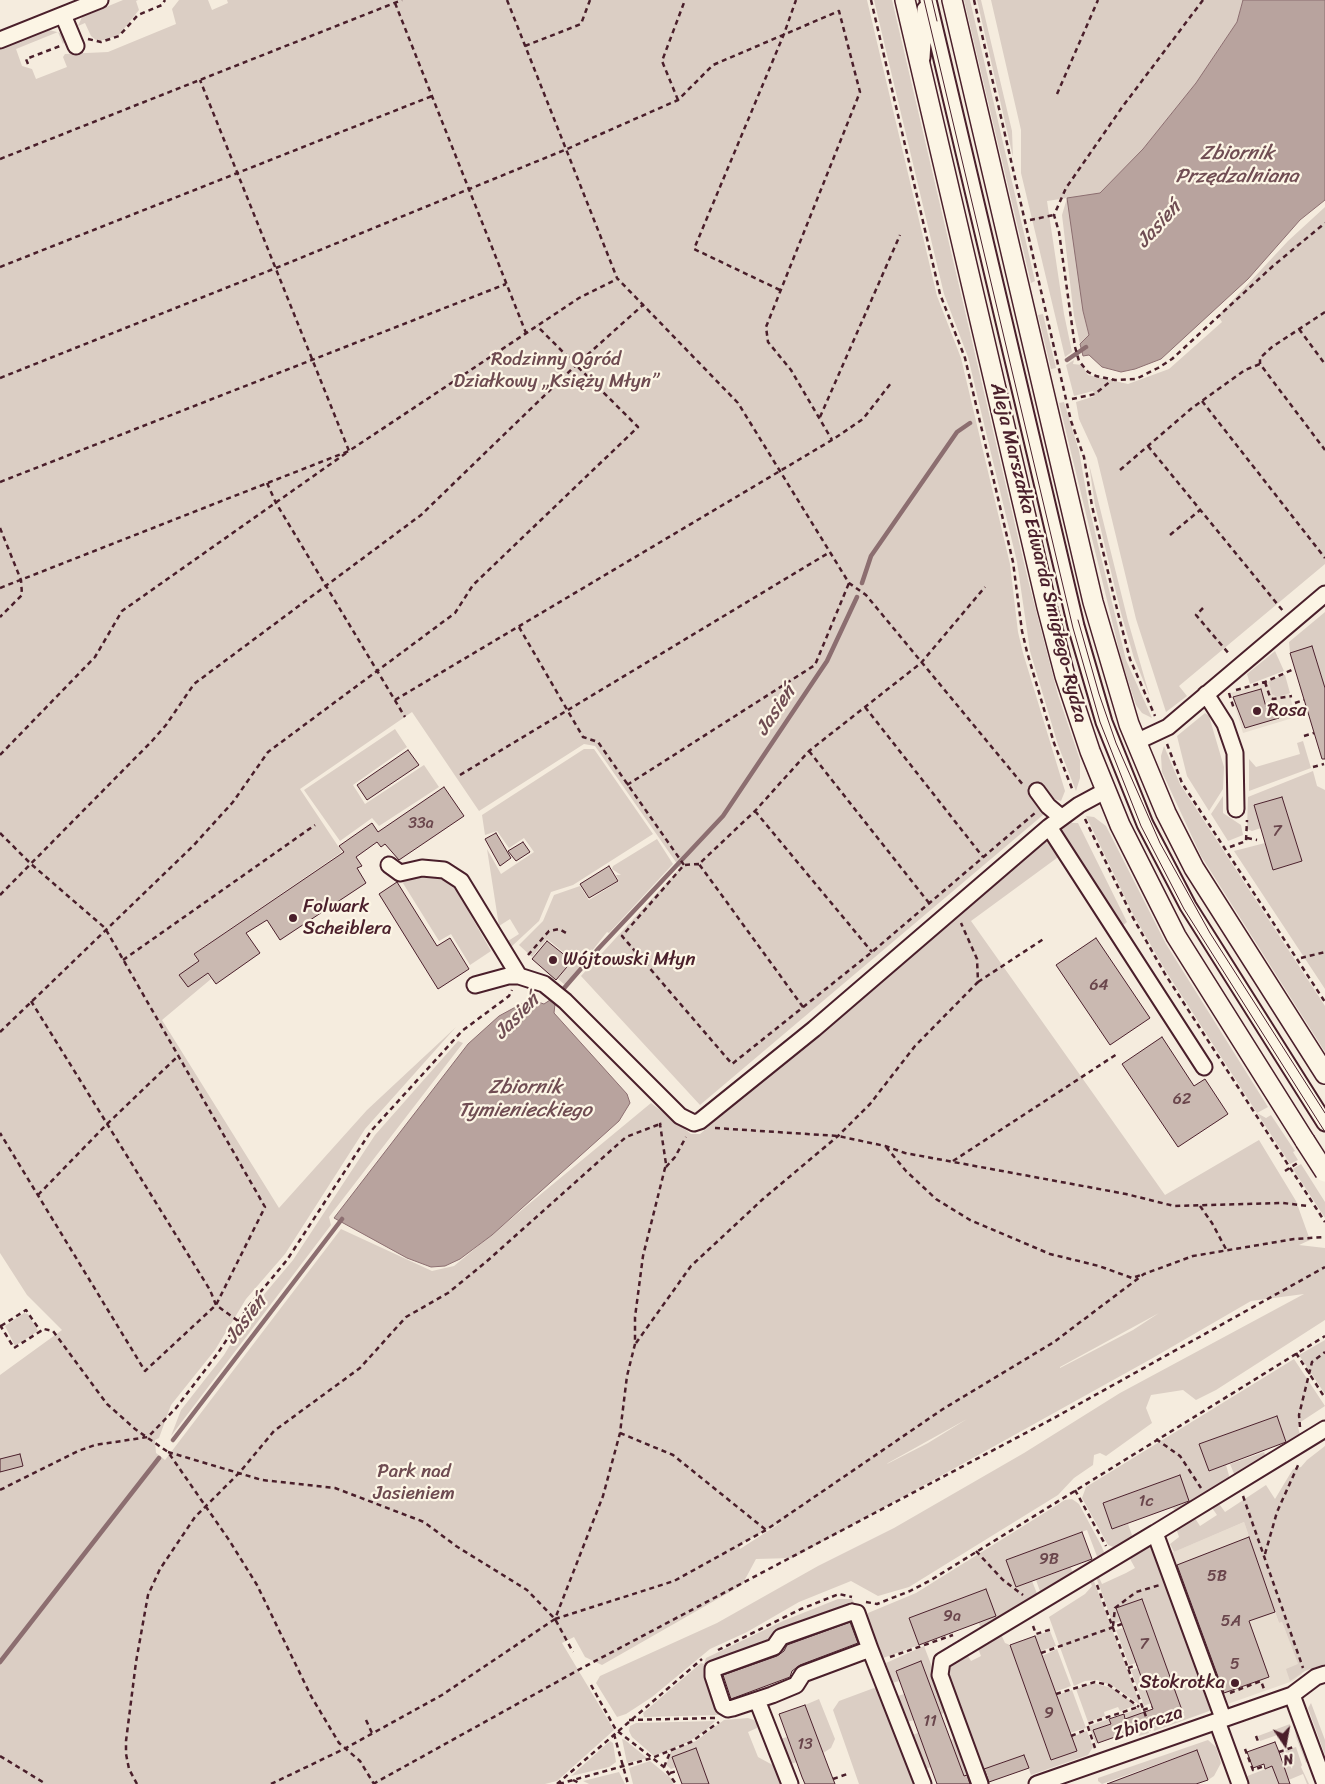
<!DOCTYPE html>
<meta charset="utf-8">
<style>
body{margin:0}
#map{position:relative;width:1325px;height:1784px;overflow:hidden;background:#f5ecde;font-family:Sriracha,sans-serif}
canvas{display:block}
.north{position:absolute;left:1260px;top:1719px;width:50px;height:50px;-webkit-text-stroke:4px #fcf5e5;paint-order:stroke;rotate:168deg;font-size:14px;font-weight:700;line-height:20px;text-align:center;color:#4a1f2b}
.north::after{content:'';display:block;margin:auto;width:18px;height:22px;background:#4a1f2b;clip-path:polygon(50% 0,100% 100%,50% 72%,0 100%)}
</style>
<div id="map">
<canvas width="1325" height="1784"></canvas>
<div class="north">N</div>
</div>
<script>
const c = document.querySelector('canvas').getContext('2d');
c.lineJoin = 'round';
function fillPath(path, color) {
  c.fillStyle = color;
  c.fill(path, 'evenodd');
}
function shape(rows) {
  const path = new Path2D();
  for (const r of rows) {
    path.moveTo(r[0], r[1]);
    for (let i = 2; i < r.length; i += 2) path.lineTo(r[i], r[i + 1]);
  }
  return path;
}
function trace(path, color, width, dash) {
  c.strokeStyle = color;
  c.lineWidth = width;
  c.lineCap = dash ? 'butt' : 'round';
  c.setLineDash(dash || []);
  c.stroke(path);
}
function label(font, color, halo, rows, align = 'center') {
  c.font = font + ' Sriracha,sans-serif';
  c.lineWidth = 4.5;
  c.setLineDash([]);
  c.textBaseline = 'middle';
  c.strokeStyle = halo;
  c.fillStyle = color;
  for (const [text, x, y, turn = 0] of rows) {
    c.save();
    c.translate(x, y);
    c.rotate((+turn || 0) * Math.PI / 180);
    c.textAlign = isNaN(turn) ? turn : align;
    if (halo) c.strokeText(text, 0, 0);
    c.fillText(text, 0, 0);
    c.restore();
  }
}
fillPath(shape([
 [1284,676,1296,717,1243,733,1231,693],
 [1244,1522,1279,1623,1282,1622,1302,1674,1293,1681,1222,1706,1169,1554]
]), '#e8ddd0');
fillPath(shape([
 [123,0,138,0,136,1,139,10,119,35,105,40,96,40,91,36,85,23,78,26,82,17],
 [179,0,208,0,212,10,228,3,227,0,867,0,937,296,961,358,1010,564,1018,632,1023,653,1065,791,1061,801,1054,799,1043,815,700,1105,581,976,680,868,595,746,584,744,479,811,412,712,300,789,342,852,193,954,211,979,162,1020,279,1208,367,1110,456,1027,365,1129,285,1254,246,1299,215,1350,171,1405,159,1438,155,1440,156,1453,165,1460,341,1229,432,1271,454,1266,651,1103,691,1134,700,1134,1043,841,1054,844,1061,855,971,921,1165,1195,1259,1140,1296,1201,1310,1240,1299,1245,1325,1248,1325,1320,1216,1390,1196,1400,1183,1390,1151,1395,1146,1408,1152,1423,1106,1456,1100,1453,1094,1455,1093,1465,1074,1478,1058,1495,909,1587,878,1596,851,1581,799,1602,747,1632,710,1649,652,1697,626,1714,617,1717,596,1683,600,1676,717,1623,818,1566,894,1528,1024,1453,1120,1393,1304,1294,1251,1301,1151,1359,793,1558,756,1559,742,1585,602,1665,585,1657,574,1637,562,1643,614,1730,557,1781,545,1784,0,1784,0,1375,62,1330,27,1295,0,1253,0,49,49,30,61,33,65,41,63,44,58,32,16,49,22,66,32,69,36,79,67,67,63,57,65,54,108,52,176,24,172,9],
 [1159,1313,1133,1330,1060,1368,1060,1367],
 [967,1419,928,1443,887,1464,888,1463],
 [785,1520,740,1549,740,1548,739,1545],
 [874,0,892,0,1028,580,1058,695,1080,760,1080,778,1076,791,1058,745,1030,651,1017,562,968,357,944,294],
 [964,0,970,0,1035,281,1031,283],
 [977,0,981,0,1012,131,1013,157],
 [991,0,1243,0,1237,22,1196,83,1143,149,1100,193,1083,311,1089,336,1080,344,1074,316,1062,215,1067,198,1047,201,1064,314,1072,352,1065,357,1021,173,1021,130],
 [1325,207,1325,564,1179,686,1187,696,1166,712,1136,619,1097,458,1079,419,1076,402,1095,396,1093,391,1074,396,1066,365,1074,360,1073,364,1082,365,1088,375,1128,384,1169,369,1222,322,1218,316,1288,241],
 [1043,314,1056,368,1051,369,1038,315],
 [1064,402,1079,451,1089,507,1126,660,1152,718,1142,713,1136,705,1122,662,1059,403],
 [1089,464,1128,621,1150,697,1134,658,1121,613,1095,505],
 [1325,612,1325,688,1312,647,1290,653,1289,642],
 [1275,651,1284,671,1250,684,1247,674],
 [1282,675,1285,675,1290,693,1277,697,1272,694,1269,682],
 [1205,713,1209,716,1224,767,1223,789,1209,811,1187,776,1177,736],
 [395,729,407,747,353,785,365,804,424,765,439,787,379,826,372,818,340,841,304,790],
 [1303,741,1311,768,1249,791,1249,759,1256,767,1300,754,1297,743],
 [1164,746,1180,784,1325,1006,1325,1052,1201,856,1162,772,1161,756],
 [584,749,594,749,653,834,573,885,551,892,539,921,511,947,508,941,519,934,510,919,499,926,487,849,501,874,534,852,524,838,509,848,497,831,485,835,482,815],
 [1313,771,1317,786,1325,790,1325,989,1234,851,1265,843,1273,870,1302,861,1282,797,1254,805,1261,828,1252,831,1247,829,1248,797],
 [1223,796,1223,813,1241,825,1243,835,1228,841,1211,814],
 [1086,816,1094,817,1106,826,1166,944,1268,1107,1257,1113,1266,1118,1271,1115,1295,1151,1293,1152,1298,1160,1290,1164,1257,1113,1191,1010,1167,973,1134,916],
 [1070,819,1072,823,1078,823,1127,922,1122,926,1061,835,1063,825],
 [657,839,673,864,609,933,607,932,565,985,558,979,573,960,547,939,532,957,519,945,543,921,554,895,580,886,589,900,619,881,616,875,621,875,612,869,613,866],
 [423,874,442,877,454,886,491,951,470,965,451,934,439,941,401,880],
 [458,1041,463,1043,329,1217,331,1225,171,1436,181,1410,224,1355,251,1310,293,1260,375,1135],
 [1301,1164,1325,1202,1325,1218,1293,1169],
 [24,1313,28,1314,38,1331,15,1346,5,1326],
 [1325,1340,1325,1394,1299,1355],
 [1294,1359,1325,1406,1299,1423,1298,1427,1300,1435,1287,1444,1277,1416,1199,1444,1209,1471,1226,1465,1230,1479,1177,1511,1172,1508,1189,1502,1180,1475,1103,1503,1112,1529,1128,1524,1132,1535,1130,1539,1116,1548,1108,1545,1082,1498,1086,1487],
 [1325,1446,1325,1664,1305,1671,1290,1681,1286,1669,1298,1664,1282,1622,1279,1623,1244,1522,1174,1552,1170,1544,1179,1537,1175,1525,1193,1515,1200,1526,1217,1515,1210,1505,1217,1501,1225,1512,1266,1485,1275,1499,1293,1469,1301,1467,1307,1460],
 [1264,1452,1266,1457,1235,1476,1230,1464],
 [1072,1499,1079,1504,1101,1545,1104,1552,1103,1556,1098,1559,1087,1530,1006,1560,1016,1587,1032,1581,1038,1596,986,1627,980,1626,979,1623,986,1589,909,1618,919,1645,883,1658,868,1621,868,1613,916,1593,1065,1500],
 [1153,1543,1212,1710,1154,1731,1146,1712,1153,1709,1158,1722,1183,1713,1142,1599,1117,1608,1121,1621,1113,1624,1095,1574,1097,1573,1102,1584,1126,1573,1135,1568,1129,1557],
 [1071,1567,1073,1575,1041,1594,1036,1580],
 [1092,1576,1140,1704,1139,1704,1113,1686,1097,1680,1085,1681,1074,1686,1049,1617,1085,1594,1092,1586,1088,1578],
 [838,1599,852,1599,856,1606,838,1609,776,1633,777,1637,704,1664,719,1706,718,1715,644,1717,643,1713,701,1663,704,1664,706,1658,783,1621],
 [1123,1628,1136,1663,1129,1665,1116,1630],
 [1050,1631,1056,1646,1040,1651,1035,1636],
 [1000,1632,1005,1643,1010,1645,1051,1760,1076,1751,1072,1737,1087,1731,1093,1747,1088,1755,1031,1775,1024,1755,984,1769,990,1784,985,1784,945,1672,953,1661,966,1653,971,1661,981,1656,977,1646],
 [924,1646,948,1709,941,1715,921,1662,896,1671,899,1681,892,1683,886,1663],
 [1057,1649,1071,1686,1055,1692,1042,1656],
 [1138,1668,1151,1703,1144,1706,1131,1670],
 [1093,1683,1112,1688,1136,1705,1120,1711,1118,1707,1104,1712,1105,1716,1088,1722,1076,1689],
 [874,1688,885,1694,918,1784,859,1784,833,1710,839,1701],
 [1072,1690,1086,1728,1070,1733,1057,1695],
 [904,1694,914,1720,907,1722,898,1696],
 [819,1699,835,1739,831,1748,823,1753,805,1705],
 [1311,1703,1325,1740,1325,1755,1308,1708],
 [1140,1708,1149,1733,1139,1736,1132,1717,1125,1719,1124,1714],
 [748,1718,754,1720,757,1724,757,1728,748,1732,758,1757,780,1769,786,1784,709,1784,696,1748,672,1757,676,1767,671,1769,666,1765,671,1751,696,1741,724,1720],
 [1109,1719,1111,1724,1094,1730,1098,1743,1096,1744,1089,1726],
 [715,1721,705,1731,686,1743,654,1756,632,1737,629,1731,630,1726,636,1723],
 [1290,1724,1289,1731,1260,1741,1258,1736],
 [1295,1728,1309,1761,1306,1763,1296,1737],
 [918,1733,931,1767,925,1769,912,1735],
 [787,1737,797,1762,790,1764,780,1739],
 [622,1739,625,1740,647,1758,627,1763],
 [955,1739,977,1784,967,1784,950,1740],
 [1208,1740,1216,1747,1221,1763,1214,1776,1208,1780,1197,1750,1102,1784,1098,1781,1098,1778],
 [610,1741,613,1743,616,1762,609,1767,571,1776],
 [1296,1747,1302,1765,1301,1767,1309,1784,1307,1784,1303,1774,1279,1784,1245,1784,1242,1778,1284,1762,1281,1752],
 [650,1761,672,1779,673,1784,633,1784,629,1768],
 [619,1772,625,1784,589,1784,583,1781]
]), '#dbcec4');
const water = shape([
 [1243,0,1325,0,1325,200,1300,220,1248,279,1161,359,1135,369,1121,372,1102,367,1089,355,1083,356,1080,344,1089,335,1083,311,1067,198,1100,193,1143,149,1196,83,1237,22,1243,0],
 [550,1000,555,1004,554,1013,627,1094,630,1103,619,1121,492,1235,460,1259,445,1266,431,1267,407,1258,334,1218,468,1044,499,1016,523,1003,538,1002,544,1004,550,1000]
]);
fillPath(water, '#b8a39e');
trace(water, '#8c6e70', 1);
trace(shape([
 [1067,360,1086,347],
 [862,583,871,556,957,432,970,423],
 [559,994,599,948,723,816,827,661,857,597],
 [173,1440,342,1219],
 [0,1662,159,1458]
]), '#8c6e70', 4.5);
const building = shape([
 [1312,646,1325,688,1325,759,1322,759,1290,653,1312,646],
 [1261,689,1266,707,1274,704,1279,718,1245,728,1233,697,1261,689],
 [408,750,419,765,367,800,357,785,408,750],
 [444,787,464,816,399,860,385,844,381,847,377,842,356,857,362,866,357,868,366,883,280,940,267,920,246,933,260,953,216,984,208,973,188,987,179,975,199,961,194,954,344,852,339,846,372,823,378,832,444,787],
 [1282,797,1302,861,1273,870,1254,805,1282,797],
 [496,833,511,858,500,866,485,839,496,833],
 [523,842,530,852,516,861,508,851,523,842],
 [609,866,618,881,589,898,580,884,609,866],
 [397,882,437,946,450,938,469,969,438,989,379,894,397,882],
 [1096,938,1150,1018,1110,1045,1056,965,1096,938],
 [547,941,572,961,556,980,532,959,547,941],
 [1162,1037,1194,1086,1205,1079,1228,1114,1178,1147,1122,1064,1162,1037],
 [1277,1416,1286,1442,1209,1471,1199,1444,1277,1416],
 [20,1454,23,1466,0,1472,0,1459,20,1454],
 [1180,1475,1189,1501,1112,1529,1103,1503,1180,1475],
 [1082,1532,1092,1559,1016,1587,1006,1560,1082,1532],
 [1249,1537,1275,1612,1249,1621,1269,1677,1224,1693,1177,1565,1249,1537],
 [986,1589,996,1616,919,1645,909,1618,986,1589],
 [1142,1599,1183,1713,1098,1743,1093,1730,1111,1724,1109,1719,1124,1714,1125,1719,1153,1709,1116,1608,1142,1599],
 [850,1622,858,1643,800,1665,792,1671,790,1677,731,1699,723,1675,777,1656,784,1651,787,1645,850,1622],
 [1035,1636,1077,1751,1051,1760,1010,1645,1035,1636],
 [921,1661,964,1776,967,1775,970,1784,937,1784,896,1671,921,1661],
 [805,1705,828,1766,835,1784,805,1784,802,1777,779,1714,805,1705],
 [1275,1742,1279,1752,1290,1784,1279,1784,1272,1766,1265,1769,1264,1764,1253,1768,1247,1752,1275,1742],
 [696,1748,709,1784,682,1784,672,1757,696,1748],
 [1197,1750,1208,1780,1196,1784,1107,1784,1197,1750],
 [1024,1755,1029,1768,989,1782,984,1769,1024,1755]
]);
fillPath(building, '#cab9b1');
trace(building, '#4a1f2b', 1);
const minor = shape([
 [928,0,1076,626,1104,722,1145,824,1188,906,1325,1123],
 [63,15,76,46],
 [0,40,100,0],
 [922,58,925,9],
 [1206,694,1225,724,1235,753,1236,809],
 [1136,742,1168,727,1325,594],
 [1037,791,1048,806,1061,817],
 [1049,827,1204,1067],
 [389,865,400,873,422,868,444,870,461,881,519,976],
 [475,985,508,976,519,976,544,984,565,1001,680,1116,694,1123,700,1121,814,1029,1049,827,1079,805,1105,791],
 [1155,1533,1325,1429],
 [852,1612,857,1613,870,1649,803,1674,796,1685,772,1695,733,1708,728,1709,723,1706,713,1676,713,1669,774,1647,781,1637,852,1612],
 [870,1649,923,1784],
 [1292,1695,1325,1784],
 [757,1700,790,1784],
 [1217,1721,1240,1784],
 [980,1784,940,1675,942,1661,1155,1533,1223,1718],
 [1037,1784,1292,1695,1316,1677,1325,1674]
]);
const major = shape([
 [905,0,1047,607,1065,676,1090,751,1120,825,1176,936,1305,1141],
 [952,0,1093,602,1129,724,1166,813,1194,868,1325,1074]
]);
trace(minor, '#4a1f2b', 19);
trace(major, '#4a1f2b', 22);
trace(shape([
 [507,0,617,278,738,403,849,583,866,595,1024,786],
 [871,0,940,294,965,358,1013,562,1022,631,1027,652,1054,743,1073,791],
 [974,0,1071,421,1084,457,1092,506,1118,613,1130,659,1155,716],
 [1203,0,1123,106,1066,188,1054,215,1059,232,1075,347,1079,361,1088,372,1096,376,1115,380,1136,379,1158,368,1172,359,1273,266,1325,223],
 [395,3,526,333],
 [88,39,101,42,119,36,138,15,162,5,165,0],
 [525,46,581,24,590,0],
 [28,64,26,59,60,46],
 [1057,94,1098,0],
 [678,100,662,61,685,0],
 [0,159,402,0],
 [1030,220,1054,215],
 [0,267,432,96],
 [780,290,694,249,784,34,796,0],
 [1325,312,1272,347,1260,358,1260,364,1325,450],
 [1299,329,1325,364],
 [0,378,276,268,567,149,678,100,713,65,839,11,860,92,766,327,768,342,791,370,832,440],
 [1072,399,1095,394,1112,380],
 [1202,401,1325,558],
 [820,417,900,235],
 [1148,446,1283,611],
 [1120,470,1192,408,1245,370,1260,364],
 [0,482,506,284],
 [267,483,276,503,405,717],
 [0,528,21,580,22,595,0,617],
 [1170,535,1200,510],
 [0,588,349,451,579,298,617,279],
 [1203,608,1196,615,1230,655],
 [519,627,583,737,598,742,684,865],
 [1265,682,1270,697,1273,699,1292,696],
 [1236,690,1265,682,1294,669],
 [1229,693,1234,709],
 [395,700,832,440,863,419,891,383],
 [1295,703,1304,700],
 [865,707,983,857],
 [1304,736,1314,733],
 [1167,744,1182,783,1325,1002],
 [809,751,929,903],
 [0,755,95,657,122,611,349,451,200,80],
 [1313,767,1324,764],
 [460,775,830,552],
 [627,785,815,665,849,583],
 [755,811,872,952],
 [1085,819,1132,916,1165,974,1325,1222],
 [0,833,31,864,105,928,265,1207,216,1305,145,1371,0,1133],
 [1247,838,1257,840],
 [1230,847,1246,841,1247,820],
 [699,864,684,865,622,936,732,1064,872,952,1035,813],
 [0,895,152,741,166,725,194,684,421,515,576,365,644,304],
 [528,955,549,931,559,929,566,933],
 [1301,958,1325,952],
 [123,960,315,825],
 [978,982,1045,938],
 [31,1001,210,1290,216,1305,238,1321],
 [803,1007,699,864,755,811,809,751,921,663,985,587],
 [0,1032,193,846,233,802,268,752,455,613,473,585,638,427,537,326],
 [715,1128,838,1136,885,1146,905,1153,1126,1194,1174,1206,1283,1203,1308,1206],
 [886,1147,906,1171,936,1199,970,1220,1050,1254,1099,1266,1132,1278,1141,1275],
 [953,1161,1117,1054],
 [666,1167,675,1157,686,1137],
 [1285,1171,1299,1162],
 [38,1195,107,1124,177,1057],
 [1200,1206,1212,1223,1227,1251],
 [0,1325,14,1348,44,1329,53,1331,107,1404,135,1429,168,1452,229,1540,257,1585,311,1696,339,1743,360,1761,374,1784],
 [1,1326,26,1310,41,1332],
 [636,1343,691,1266,763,1199,838,1136,870,1104,915,1046,978,982,977,959,961,923],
 [1296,1353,1325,1398],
 [1300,1427,1299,1415,1312,1362,1325,1352],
 [620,1433,673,1455,766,1530],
 [1156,1439,1180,1456,1201,1488],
 [168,1452,262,1480,335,1488,424,1522,456,1546,527,1590,555,1619,573,1652],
 [0,1490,78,1451,95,1445,148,1437,176,1408,218,1353,248,1307,287,1260,371,1131,462,1031,509,996,512,990],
 [1075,1490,1106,1546],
 [1243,1496,1303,1668],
 [976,1551,1003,1580,1023,1595],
 [1265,1554,1277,1512,1299,1463],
 [1097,1585,1151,1730],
 [866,1602,877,1604,910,1591,931,1580,1325,1336],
 [555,1619,674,1581,766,1530,943,1409,1054,1342,1144,1274,1193,1256,1294,1239,1325,1237],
 [1033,1626,1036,1634,1052,1629],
 [1113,1626,1115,1608,1119,1605,1136,1592,1160,1585],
 [718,1650,801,1609,839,1594,852,1597],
 [1041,1653,1122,1624],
 [890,1657,953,1635],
 [1128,1668,1137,1665],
 [591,1685,616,1730,664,1767,676,1784],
 [1230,1693,1261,1681,1264,1689],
 [1056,1694,1095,1682,1109,1685,1139,1707],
 [1143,1710,1152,1707],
 [366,1720,372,1733],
 [629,1720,715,1718],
 [614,1734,628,1784],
 [1071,1736,1088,1729],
 [1256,1736,1259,1744],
 [1095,1748,1087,1724,1138,1707],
 [1245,1749,1253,1770,1264,1766],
 [1279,1752,1296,1746],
 [0,1756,46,1784],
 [664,1767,671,1750],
 [670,1773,677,1771],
 [833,1779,850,1773],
 [573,1780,581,1784],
 [137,1784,129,1769,126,1754,126,1741,136,1662,148,1595,160,1569,195,1517,240,1472,274,1431,360,1368,406,1317,448,1293,486,1262,626,1137,660,1124],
 [271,1784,346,1748,442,1695,555,1619,603,1496,620,1433,627,1376,635,1344,635,1317,643,1256,666,1164,660,1124,665,1123],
 [373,1784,582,1668,1054,1418,1325,1267],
 [557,1784,702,1659],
 [559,1784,652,1758,691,1742,719,1722]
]), '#4a1f2b', 2.5, [5, 4]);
trace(minor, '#fcf5e5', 15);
trace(major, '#fcf5e5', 19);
trace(shape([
 [924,0,1073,628,1100,722,1141,826,1184,909,1325,1132],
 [932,0,937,21],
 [1078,620,1099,694,1116,743,1160,843,1210,933,1325,1113]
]), '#4a1f2b', 1);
const majorBridge = shape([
 [1305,1141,1325,1172]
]);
trace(majorBridge, '#4a1f2b', 22, []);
trace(majorBridge, '#fcf5e5', 19);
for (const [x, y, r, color] of [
 [1257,711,5,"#4a1f2b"],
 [293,918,5,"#4a1f2b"],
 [553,960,5,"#4a1f2b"],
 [1235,1683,5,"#4a1f2b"]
]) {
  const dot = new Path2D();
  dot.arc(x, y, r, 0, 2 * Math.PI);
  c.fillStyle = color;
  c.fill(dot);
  trace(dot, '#fcf5e5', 2);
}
label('16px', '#6a464c', null, [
 ["33a",421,824],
 ["7",1277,832],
 ["64",1099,986],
 ["62",1182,1100],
 ["1c",1146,1502],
 ["9B",1049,1560],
 ["5B",1217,1577],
 ["9a",952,1617],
 ["5A",1231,1622],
 ["7",1144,1645],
 ["5",1235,1665],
 ["9",1049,1714],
 ["11",930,1722],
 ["13",805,1745]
]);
label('19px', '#6e4b51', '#fcf5e5', [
 ["Rodzinny Ogród",556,360],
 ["Działkowy „Księży Młyn”",556,382],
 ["Park nad",414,1472],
 ["Jasieniem",414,1494]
]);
label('19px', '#4a1f2b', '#fcf5e5', [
 ["Aleja Marszałka Edwarda Śmigłego-Rydza",1038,553,76],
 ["Zbiorcza",1148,1724,-19]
]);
label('19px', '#4a1f2b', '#fcf5e5', [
 ["Rosa",1267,711],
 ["Folwark",303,907],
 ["Scheiblera",303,929],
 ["Wójtowski Młyn",563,960],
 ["Stokrotka",1225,1683,"right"]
], 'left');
label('italic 20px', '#704d53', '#fcf5e5', [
 ["Zbiornik",1237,154],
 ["Przędzalniana",1237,177],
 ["Jasień",1159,225,-48],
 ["Jasień",776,711,-56],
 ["Jasień",517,1017,-46],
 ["Zbiornik",525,1088],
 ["Tymienieckiego",525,1111],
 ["Jasień",246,1320,-53]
]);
</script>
